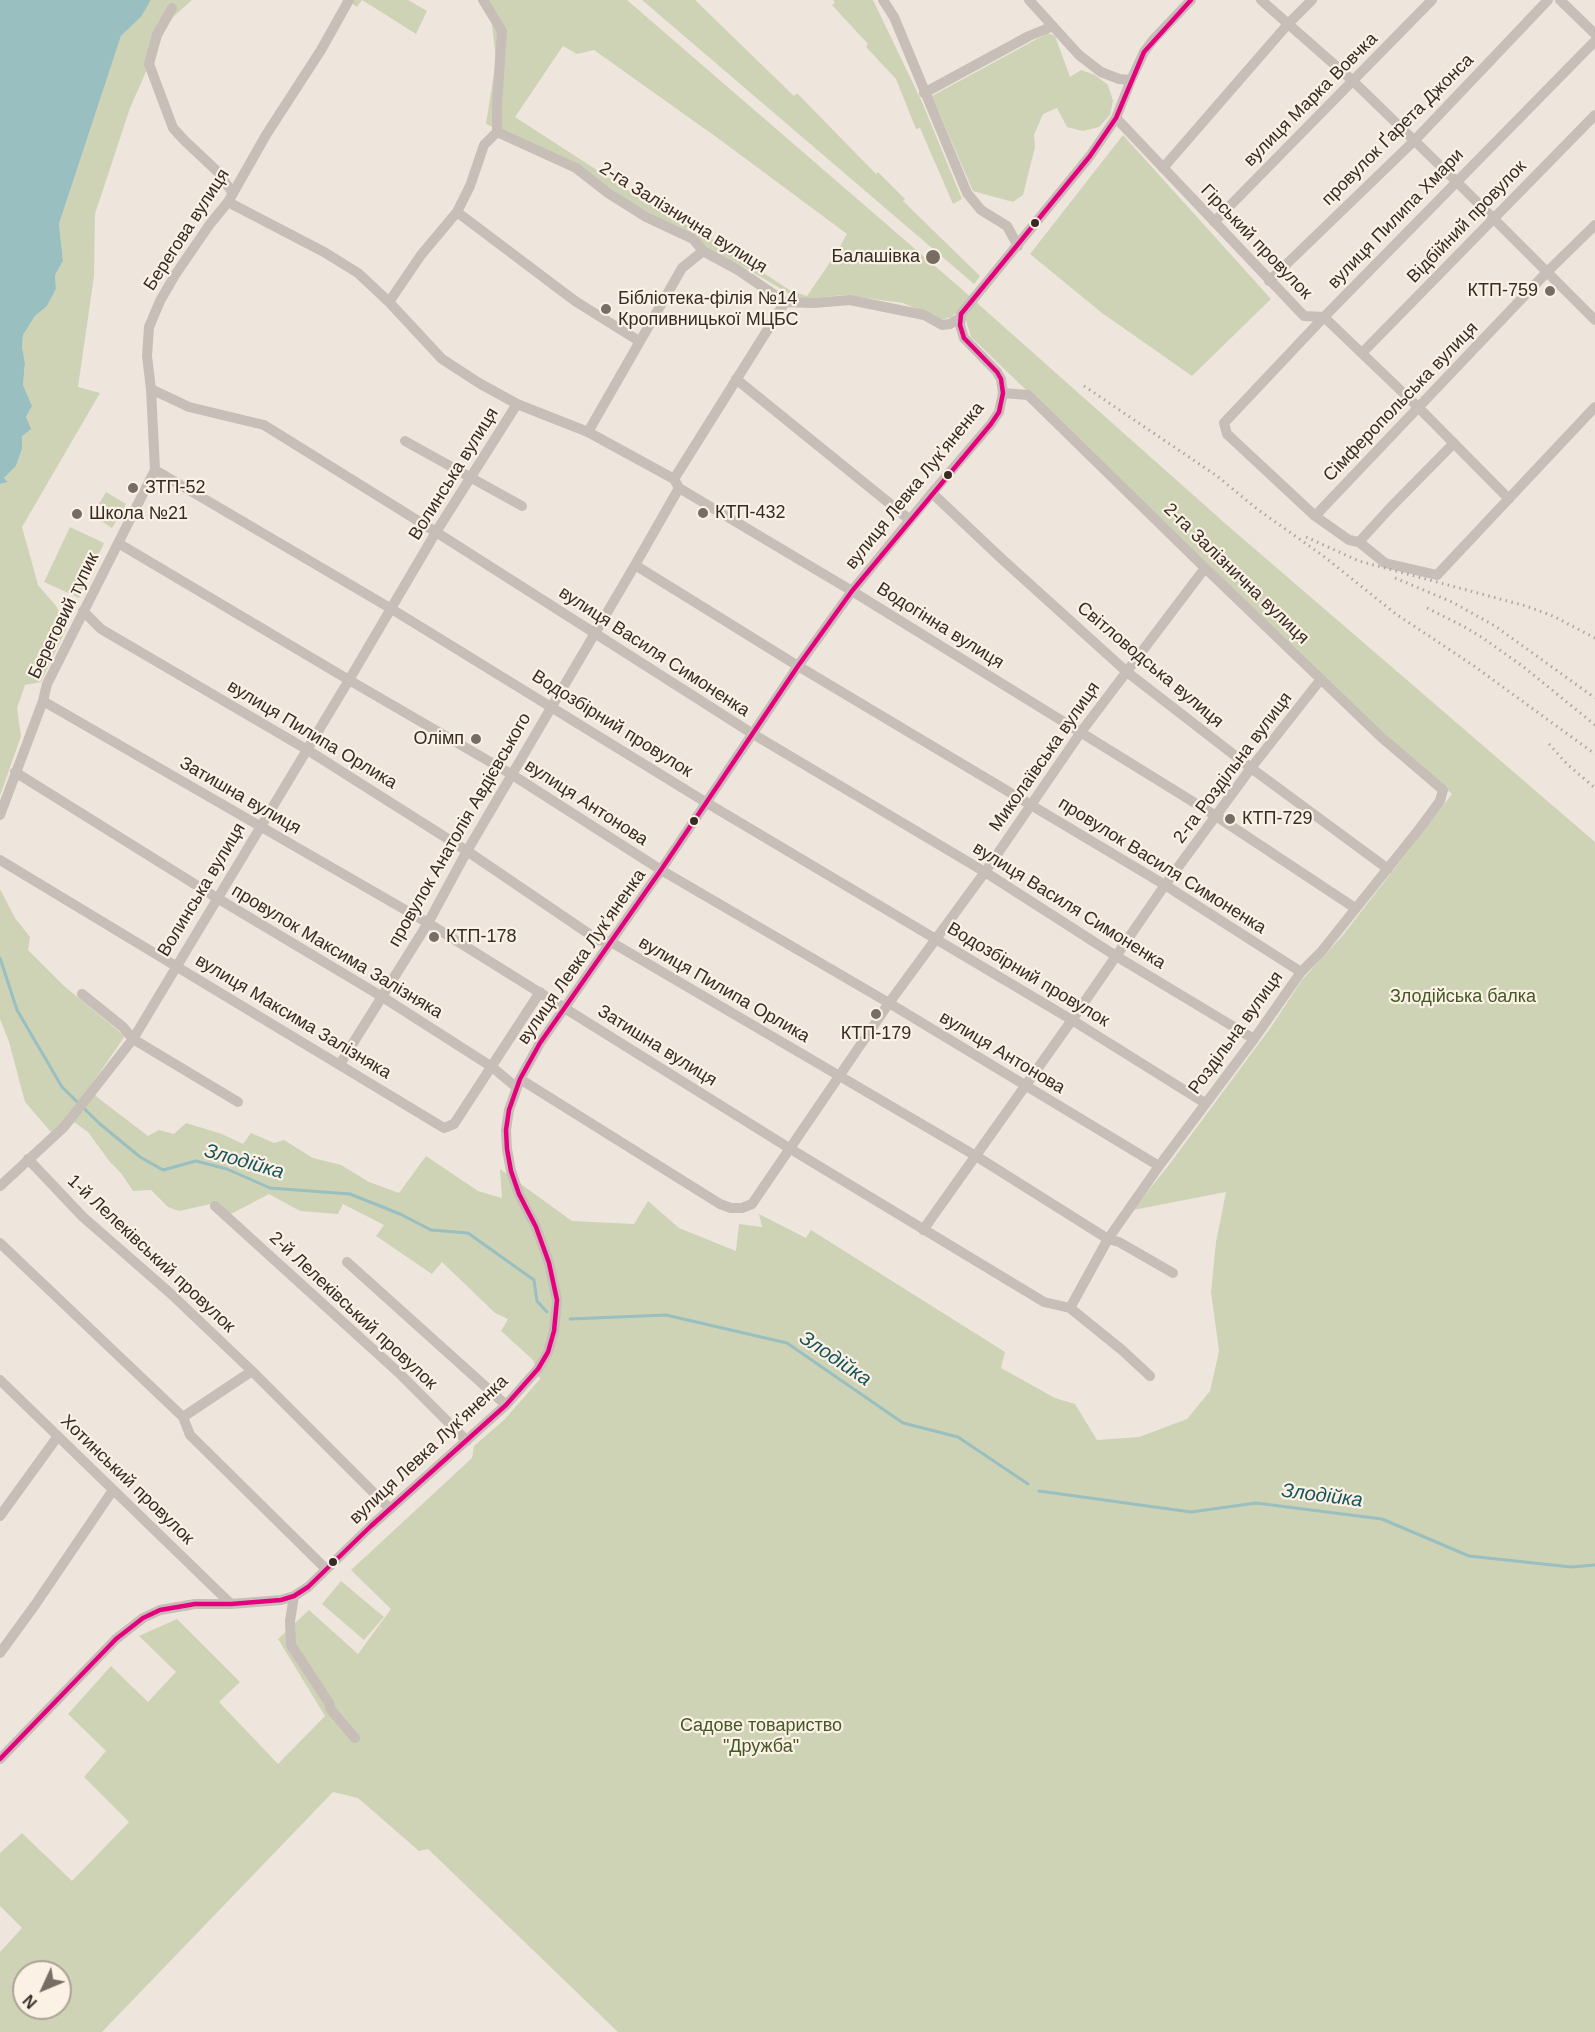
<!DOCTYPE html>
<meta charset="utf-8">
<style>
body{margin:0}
#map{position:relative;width:1595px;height:2032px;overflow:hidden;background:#eee6dd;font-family:Arial,sans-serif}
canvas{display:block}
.north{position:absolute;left:12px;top:1960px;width:60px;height:60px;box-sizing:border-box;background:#fbf1e4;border:2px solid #ada298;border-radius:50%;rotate:226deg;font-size:16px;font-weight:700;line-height:24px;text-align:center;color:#372c25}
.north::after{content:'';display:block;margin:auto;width:21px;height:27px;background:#776d65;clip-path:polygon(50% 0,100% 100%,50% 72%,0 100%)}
</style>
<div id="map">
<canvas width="1595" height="2032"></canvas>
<div class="north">N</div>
</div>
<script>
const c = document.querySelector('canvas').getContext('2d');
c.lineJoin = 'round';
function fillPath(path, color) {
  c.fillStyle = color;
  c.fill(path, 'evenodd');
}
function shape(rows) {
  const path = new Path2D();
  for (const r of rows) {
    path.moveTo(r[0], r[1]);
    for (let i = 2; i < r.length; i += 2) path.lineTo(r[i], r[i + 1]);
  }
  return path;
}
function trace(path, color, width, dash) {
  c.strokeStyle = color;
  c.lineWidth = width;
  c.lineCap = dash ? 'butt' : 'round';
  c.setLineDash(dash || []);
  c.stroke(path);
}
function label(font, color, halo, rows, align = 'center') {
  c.font = font + ' Arial,sans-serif';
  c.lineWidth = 4.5;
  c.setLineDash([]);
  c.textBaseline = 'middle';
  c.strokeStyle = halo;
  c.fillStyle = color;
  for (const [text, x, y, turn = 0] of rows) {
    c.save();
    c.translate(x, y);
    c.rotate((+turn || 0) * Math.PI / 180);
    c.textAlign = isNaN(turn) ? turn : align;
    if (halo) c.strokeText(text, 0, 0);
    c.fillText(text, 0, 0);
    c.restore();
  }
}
fillPath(shape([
 [151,0,192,0,173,17,163,33,130,108,95,214,94,276,78,387,100,393,22,527,38,585,56,606,67,627,41,682,25,685,17,708,21,736,0,796,0,484,8,482,4,478,16,466,22,449,22,436,26,417,32,406,23,385,25,363,22,347,23,335,35,316,47,306,56,289,55,275,63,261,59,224,121,36,141,17],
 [347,0,408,0,427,11,416,34,362,0,357,7],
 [480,0,627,0,958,286,1227,525,1595,842,1595,2032,618,2032,428,1849,419,1851,358,1798,333,1792,102,2032,0,2032,0,1952,22,1928,0,1906,0,1853,22,1833,72,1881,129,1822,84,1777,106,1751,68,1714,111,1666,148,1702,176,1672,139,1636,177,1619,240,1682,219,1702,278,1764,325,1716,278,1639,309,1610,358,1654,391,1609,351,1570,472,1458,474,1446,504,1420,540,1379,533,1360,501,1331,508,1319,495,1313,442,1262,432,1274,376,1236,384,1225,343,1204,338,1214,300,1211,269,1194,231,1214,215,1203,179,1211,168,1207,151,1190,133,1191,121,1173,110,1162,88,1132,74,1122,57,1139,25,1102,9,1042,0,1019,0,889,15,918,30,937,28,950,64,986,125,1036,89,1088,97,1097,148,1136,159,1130,174,1134,186,1123,222,1134,243,1144,251,1133,274,1143,284,1140,313,1158,341,1165,369,1182,399,1193,426,1156,478,1191,502,1198,500,1169,572,1221,634,1224,648,1201,679,1228,736,1251,739,1224,762,1227,759,1214,806,1238,811,1230,1005,1352,1001,1368,1055,1398,1075,1404,1097,1440,1139,1437,1187,1419,1210,1391,1219,1351,1211,1292,1216,1242,1226,1192,1133,1210,1168,1166,1271,1027,1302,980,1343,935,1452,794,1390,740,971,337,966,321,956,313,952,317,941,320,903,303,844,295,803,299,788,293,742,266,707,250,640,210,578,165,486,124,496,60,491,16],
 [563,46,577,54,594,50,719,139,847,234,837,252,807,296,791,291,697,229,671,218,515,117],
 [24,1972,60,1972,60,2008,24,2008],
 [642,0,695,0,794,96,797,93,876,174,878,172,905,199,903,201,980,276,974,284],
 [833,0,873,0,922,102,962,199,953,204,920,128,916,129,896,79,866,47,868,44,832,5,835,3],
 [1048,33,1055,36,1070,77,1081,70,1095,75,1108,85,1113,101,1110,115,1099,127,1083,131,1067,127,1057,108,1043,114,1034,135,1035,147,1023,195,1013,202,973,191,932,96],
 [1123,135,1271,299,1192,376,1102,313,1030,254],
 [106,492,126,504,112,528,92,515],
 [70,527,104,543,79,598,44,582],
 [341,1581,384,1617,364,1640,322,1604]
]), '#ced3b6');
fillPath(shape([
 [0,0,151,0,141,17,121,36,59,224,63,261,55,275,56,289,47,306,35,316,23,335,22,347,25,363,23,385,32,406,26,417,31,429,22,436,22,449,16,466,4,478,8,482,0,484]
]), '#99bfc0');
trace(shape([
 [0,958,17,1010,62,1087,100,1124,140,1157,163,1170,196,1161,227,1169,270,1188,350,1194,400,1214,431,1230,468,1233,534,1280,537,1301,547,1312],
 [570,1319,666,1315,787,1343,903,1423,958,1437,1028,1484],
 [1039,1491,1191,1512,1256,1503,1382,1519,1469,1556,1571,1567,1595,1565]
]), '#99bfc0', 3);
trace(shape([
 [483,0,502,31,497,105,497,132,576,168,608,193,646,217,693,239,703,251,738,270,785,302,813,303,850,300,924,315,942,325,950,324,960,318],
 [883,0,894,17,967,193,981,210,1007,226,1018,246],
 [1029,0,1079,55,1101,72,1119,79,1131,80],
 [1261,0,1353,81,1456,181,1595,320],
 [1560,0,1595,34],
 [172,8,157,35,149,64,173,128,184,140,218,172,232,192],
 [1595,41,1324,317,1224,423,1227,434,1315,516,1349,540,1359,542,1385,563,1437,575,1595,407],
 [924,93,1029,36,1053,26],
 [1116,118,1304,316,1324,317,1418,407,1509,499],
 [1163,168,1288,24,1312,0],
 [228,202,324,252,358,273,389,302,442,359,479,383,517,404,588,432,674,479,679,488,852,591,1216,816,1355,908],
 [457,212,575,301,639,341],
 [1214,222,1432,0],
 [1269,281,1415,140,1548,0],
 [389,302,421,255,457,212,470,186,484,145,497,132],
 [1362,353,1595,115],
 [736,379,910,520],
 [151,389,189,407,264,425,436,532,753,734,985,872,1116,956,1254,1039],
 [1003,393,1028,395,1205,568,1381,737,1443,790,1440,801,1420,828,1321,952,1301,972,1254,1039,1159,1166,1108,1239,1070,1308],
 [588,432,682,268,703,251],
 [405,441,522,506],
 [155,470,390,608,707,803,1072,1020,1205,1103],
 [674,479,785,302],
 [932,493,1003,560,1127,672,1251,768,1388,869],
 [1311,512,1315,516,1547,272,1595,225],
 [1359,542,1391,507,1454,443],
 [118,543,349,680,511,774,661,870,889,1003,1159,1166],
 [635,565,798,666,1165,885,1301,972],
 [83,611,101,629,306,749,467,851,598,940,611,942,976,1156,1108,1239,1119,1242,1173,1273],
 [43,701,428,923,789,1148,1044,1302,1070,1308,1122,1350,1150,1376],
 [15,772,217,898,381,996,492,1067,516,1087],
 [0,815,43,701,47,684,155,470,151,389,147,356,149,327,160,301,175,275,210,224,228,202,266,135,321,50,349,0],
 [0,860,444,1128,454,1124,540,992],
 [82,994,123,1027,133,1039,238,1102],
 [340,1064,428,923,467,851,635,565,679,488],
 [520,1079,720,1204,731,1208,742,1208,752,1204,889,1003,985,872,1081,732,1205,568],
 [28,1159,83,1217,170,1293,252,1371],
 [0,1186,64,1127,133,1039,349,680,436,532,517,404],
 [215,1206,398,1372,467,1441],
 [923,1230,1072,1020,1165,885,1251,768,1321,679],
 [0,1243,183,1417,252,1371,390,1509],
 [347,1262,506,1405],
 [0,1380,231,1604],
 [183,1417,190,1435,326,1569],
 [0,1516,58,1436],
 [294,1596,290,1621,291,1645,329,1703,331,1710,355,1738],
 [0,1653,35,1605,113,1490],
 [0,1759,116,1639,143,1618,160,1610,195,1604,231,1604,281,1600,294,1596,308,1587,371,1526,506,1405,538,1369,548,1352,554,1331,557,1300,549,1263,536,1227,519,1194,511,1171,507,1149,506,1130,509,1110,520,1079,540,1043,661,870,798,666,852,591,932,493,991,424,999,412,1003,393,1001,379,997,372,964,338,960,325,961,314,1090,156,1116,118,1131,80,1144,52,1153,40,1191,0]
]), '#c6beb7', 10);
trace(shape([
 [1084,386,1217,476,1257,509,1322,555,1396,614,1474,666,1595,754],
 [1306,537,1359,561,1526,606,1553,616,1595,638],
 [1395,578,1452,602,1495,626,1595,698],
 [1427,608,1463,626,1483,638,1525,668,1595,725],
 [1549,744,1567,764,1595,788]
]), '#aea7a1', 3, [1.5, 4.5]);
trace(shape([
 [0,1759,116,1639,143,1618,160,1610,195,1604,231,1604,281,1600,294,1596,308,1587,371,1526,506,1405,538,1369,548,1352,554,1331,557,1300,549,1263,536,1227,519,1194,511,1171,507,1149,506,1130,509,1110,520,1079,540,1043,661,870,798,666,852,591,991,424,999,412,1003,393,1001,379,997,372,964,338,960,325,961,314,1090,156,1116,118,1144,52,1191,0]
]), '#e5007d', 4.5);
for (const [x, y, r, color] of [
 [1035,223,5,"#372c25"],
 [933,257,8,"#776d65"],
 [1550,291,6,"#776d65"],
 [606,309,6,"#776d65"],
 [948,475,5,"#372c25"],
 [133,488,6,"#776d65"],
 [703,513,6,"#776d65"],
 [77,514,6,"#776d65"],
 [476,739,6,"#776d65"],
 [1230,819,6,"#776d65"],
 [694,821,5,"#372c25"],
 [434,937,6,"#776d65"],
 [876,1014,6,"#776d65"],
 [333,1562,5,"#372c25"]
]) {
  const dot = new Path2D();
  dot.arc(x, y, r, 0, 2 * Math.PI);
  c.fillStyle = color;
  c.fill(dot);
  trace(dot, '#fbf1e4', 2);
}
label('18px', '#372c25', '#fbf1e4', [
 ["вулиця Марка Вовчка",1311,100,-45],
 ["провулок Ґарета Джонса",1398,130,-45],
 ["2-га Залізнична вулиця",683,218,32],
 ["вулиця Пилипа Хмари",1396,219,-46],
 ["Відбійний провулок",1467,222,-46],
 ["Берегова вулиця",187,230,-57],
 ["Гірський провулок",1256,242,46],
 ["Сімферопольська вулиця",1401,402,-46],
 ["Волинська вулиця",454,474,-58],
 ["вулиця Левка Лукʼяненка",915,486,-51],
 ["2-га Залізнична вулиця",1236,574,44],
 ["Береговий тупик",64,616,-64],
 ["Водогінна вулиця",940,626,32],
 ["вулиця Василя Симоненка",654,652,33],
 ["Світловодська вулиця",1150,665,40],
 ["Водозбірний провулок",612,724,32],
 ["вулиця Пилипа Орлика",312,735,31],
 ["Миколаївська вулиця",1045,757,-55],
 ["2-га Роздільна вулиця",1233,768,-53],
 ["Затишна вулиця",240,796,30],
 ["вулиця Антонова",586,803,33],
 ["провулок Анатолія Авдієвського",460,830,-60],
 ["провулок Василя Симоненка",1162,866,32],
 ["Волинська вулиця",202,890,-59],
 ["вулиця Василя Симоненка",1069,906,32],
 ["провулок Максима Залізняка",337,952,31],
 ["вулиця Левка Лукʼяненка",582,957,-55],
 ["Водозбірний провулок",1028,975,31],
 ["вулиця Пилипа Орлика",724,990,30],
 ["вулиця Максима Залізняка",293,1017,31],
 ["Роздільна вулиця",1236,1033,-54],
 ["Затишна вулиця",657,1046,32],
 ["вулиця Антонова",1002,1053,31],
 ["1-й Лелеківський провулок",151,1254,43],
 ["2-й Лелеківський провулок",353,1311,43],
 ["вулиця Левка Лукʼяненка",429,1450,-43],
 ["Хотинський провулок",127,1480,44]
]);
label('18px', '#372c25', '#fbf1e4', [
 ["Балашівка",920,257,"right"],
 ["КТП-759",1538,291,"right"],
 ["Бібліотека-філія №14",618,299],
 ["Кропивницької МЦБС",618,320],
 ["ЗТП-52",145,488],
 ["КТП-432",715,513],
 ["Школа №21",89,514],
 ["Олімп",464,739,"right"],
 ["КТП-729",1242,819],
 ["КТП-178",446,937],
 ["КТП-179",876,1034,"center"]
], 'left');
label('18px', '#445727', '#fbf1e4', [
 ["Злодійська балка",1463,997],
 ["Садове товариство",761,1726],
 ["\"Дружба\"",761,1747]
]);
label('italic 20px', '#17555c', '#fbf1e4', [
 ["Злодійка",244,1162,16],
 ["Злодійка",835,1359,34],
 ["Злодійка",1322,1496,7]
]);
</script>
